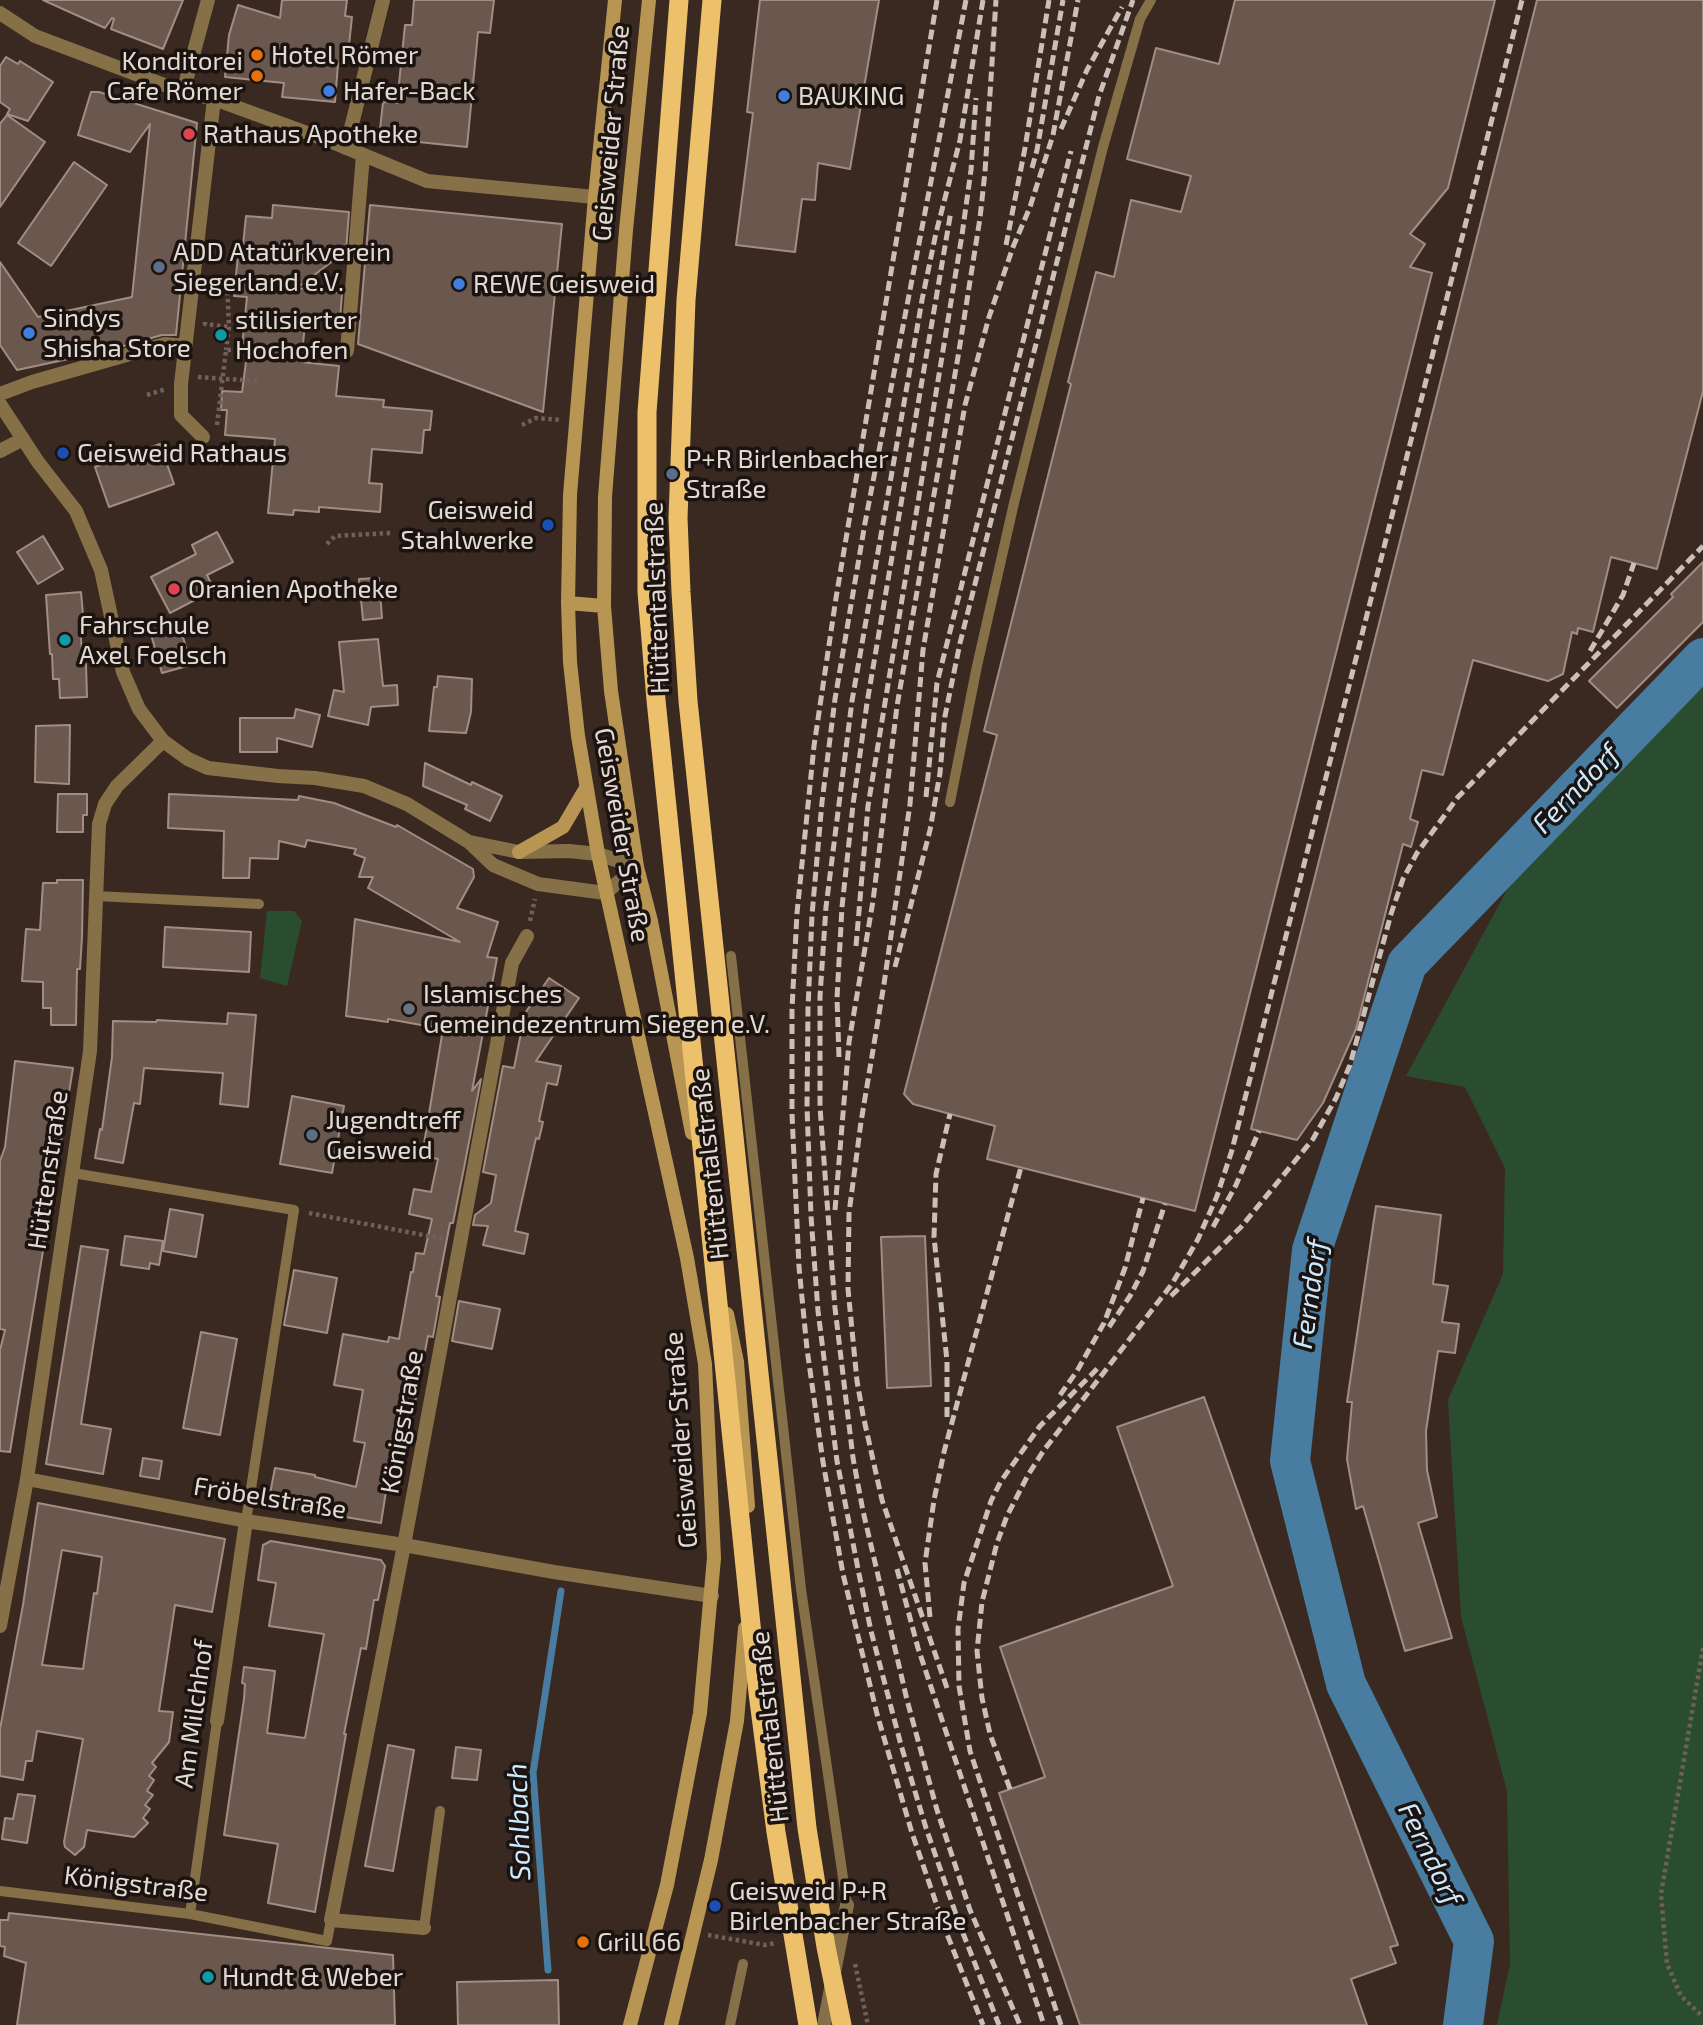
<!DOCTYPE html>
<meta charset="utf-8">
<style>
body{margin:0}
canvas{display:block;background:#392920}
</style>
<canvas width="1703" height="2025"></canvas>
<script>
const c = document.querySelector('canvas').getContext('2d');
c.lineJoin = 'round';
function fillPath(path, color) {
  c.fillStyle = color;
  c.fill(path, 'evenodd');
}
function shape(rows) {
  const path = new Path2D();
  for (const r of rows) {
    path.moveTo(r[0], r[1]);
    for (let i = 2; i < r.length; i += 2) path.lineTo(r[i], r[i + 1]);
  }
  return path;
}
function trace(path, color, width, dash) {
  c.strokeStyle = color;
  c.lineWidth = width;
  c.lineCap = dash ? 'butt' : 'round';
  c.setLineDash(dash || []);
  c.stroke(path);
}
function label(font, color, halo, rows, align = 'center') {
  c.font = font + ' "Exo 2",sans-serif';
  c.lineWidth = 7;
  c.setLineDash([]);
  c.textBaseline = 'middle';
  c.strokeStyle = halo;
  c.fillStyle = color;
  for (const [text, x, y, turn = 0] of rows) {
    c.save();
    c.translate(x, y);
    c.rotate((+turn || 0) * Math.PI / 180);
    c.textAlign = isNaN(turn) ? turn : align;
    if (halo) c.strokeText(text, 0, 0);
    c.fillText(text, 0, 0);
    c.restore();
  }
}
fillPath(shape([
 [1703,683,1703,2025,1497,2025,1510,1964,1507,1791,1461,1617,1448,1400,1503,1274,1505,1168,1465,1087,1406,1076,1519,868],
 [267,911,294,911,302,921,287,986,260,978]
]), '#2a4d2f');
trace(shape([
 [548,1970,533,1773,561,1591]
]), '#487ca0', 7);
trace(shape([
 [1463,2025,1474,1941,1346,1684,1290,1461,1312,1250,1407,964,1703,658]
]), '#487ca0', 40);
const building = shape([
 [43,0,183,0,163,49,111,29,114,19,112,18,105,28,43,0],
 [282,0,347,0,345,16,352,17,347,64,338,64,335,102,282,97,284,83,225,77,229,35,238,5,280,18,282,0],
 [414,0,494,0,490,33,478,32,467,147,379,138,383,102,397,103,405,25,412,25,414,0],
 [760,0,879,0,850,169,818,163,815,200,802,199,795,252,736,245,753,113,747,112,760,0],
 [1235,0,1495,0,1448,188,1410,234,1425,244,1410,267,1432,273,1195,1211,987,1159,995,1126,913,1104,904,1094,997,735,984,731,1071,384,1068,382,1096,272,1114,277,1131,200,1181,212,1191,176,1127,159,1156,48,1219,64,1235,0],
 [1537,0,1703,0,1703,391,1657,569,1611,557,1593,632,1578,628,1577,634,1572,632,1563,674,1548,681,1473,660,1443,775,1422,770,1410,819,1418,822,1411,847,1403,844,1356,1029,1323,1103,1297,1140,1251,1129,1537,0],
 [6,57,18,64,20,61,53,82,28,121,7,114,10,109,0,102,0,66,6,57],
 [91,92,99,92,197,123,176,335,162,335,106,351,17,370,0,345,0,262,38,317,132,297,150,124,130,152,78,135,91,92],
 [7,115,45,142,0,207,0,124,7,115],
 [74,162,107,185,51,266,18,243,74,162],
 [273,205,349,212,346,251,297,288,342,293,340,320,306,316,301,362,339,366,336,396,384,400,383,407,432,411,430,430,424,430,422,453,372,449,369,483,382,484,380,512,319,507,319,512,294,510,293,515,268,513,275,439,225,435,227,410,221,410,222,391,242,392,248,347,242,347,247,297,234,296,239,244,243,245,246,216,272,218,273,205],
 [370,205,562,224,543,412,358,344,370,205],
 [160,444,174,484,109,507,95,467,160,444],
 [217,532,233,562,207,575,214,590,170,613,151,577,196,554,192,545,217,532],
 [43,536,63,569,38,584,17,552,43,536],
 [1703,562,1703,622,1617,708,1589,681,1673,597,1671,594,1703,562],
 [379,578,382,618,363,620,359,579,379,578],
 [81,592,84,626,80,627,83,664,86,664,87,697,60,698,59,679,53,679,52,654,50,654,46,595,81,592],
 [179,623,191,665,162,673,150,631,179,623],
 [378,639,383,686,397,685,398,705,371,707,368,725,328,716,334,690,344,692,339,642,378,639],
 [438,676,472,679,471,712,466,733,429,731,434,687,437,687,438,676],
 [296,709,320,715,312,747,277,738,277,752,240,752,240,718,294,718,296,709],
 [70,725,69,784,35,782,36,726,70,725],
 [425,763,471,785,472,782,502,796,490,821,465,809,467,805,423,786,425,763],
 [58,794,87,794,87,815,83,815,83,832,57,832,58,794],
 [169,794,298,800,299,796,334,803,396,827,397,825,473,869,474,877,457,908,498,922,487,957,497,958,472,1091,481,1079,464,1168,453,1223,450,1223,436,1296,440,1297,433,1337,428,1336,402,1469,390,1466,381,1523,268,1504,275,1468,315,1475,315,1477,356,1487,365,1443,354,1441,363,1390,334,1385,343,1334,388,1342,389,1337,399,1339,411,1272,413,1272,416,1253,424,1254,432,1219,409,1214,414,1189,431,1192,438,1159,422,1156,443,1029,388,1019,388,1022,346,1016,355,919,460,942,368,888,373,877,359,877,365,858,354,854,356,849,307,840,305,847,279,841,278,859,250,858,249,878,223,878,224,831,168,828,169,794],
 [57,880,83,880,82,937,80,969,77,969,76,1025,51,1025,51,1008,43,1008,43,982,22,981,26,929,40,930,43,883,57,883,57,880],
 [165,927,251,932,249,972,163,967,165,927],
 [549,978,579,998,536,1061,561,1066,557,1085,547,1083,539,1121,543,1122,539,1139,536,1138,515,1231,528,1234,524,1254,483,1245,488,1226,473,1225,475,1215,491,1203,496,1175,483,1172,503,1066,514,1068,522,1028,517,1025,549,978],
 [228,1013,256,1015,248,1107,220,1104,223,1073,144,1068,140,1104,134,1103,123,1163,95,1158,100,1129,102,1130,112,1057,113,1021,156,1022,157,1020,227,1024,228,1013],
 [15,1061,73,1068,10,1452,0,1451,0,1350,5,1330,0,1329,0,1161,5,1147,15,1061],
 [292,1096,344,1106,332,1173,280,1164,292,1096],
 [1376,1206,1441,1215,1433,1284,1448,1286,1442,1322,1459,1324,1455,1353,1438,1351,1426,1431,1427,1470,1437,1517,1418,1523,1452,1638,1405,1651,1363,1506,1356,1509,1347,1459,1352,1402,1347,1402,1376,1206],
 [170,1209,203,1215,196,1257,163,1251,170,1209],
 [125,1236,163,1241,159,1265,150,1263,149,1269,121,1265,125,1236],
 [925,1236,931,1386,887,1388,881,1237,925,1236],
 [81,1246,108,1250,81,1424,111,1429,103,1474,46,1464,81,1246],
 [294,1270,337,1278,327,1333,284,1325,294,1270],
 [459,1301,500,1309,492,1349,452,1341,459,1301],
 [201,1332,237,1339,220,1435,183,1428,201,1332],
 [1204,1397,1398,1945,1390,1947,1396,1963,1351,1979,1367,2025,1080,2025,999,1793,1045,1777,1000,1647,1173,1586,1117,1427,1204,1397],
 [143,1458,162,1461,159,1479,140,1476,143,1458],
 [38,1503,225,1539,212,1612,175,1605,159,1711,173,1712,169,1742,152,1763,156,1767,149,1776,154,1780,147,1791,153,1795,145,1805,150,1809,143,1818,148,1823,134,1837,87,1830,84,1847,75,1855,65,1847,64,1842,83,1739,37,1731,32,1761,26,1761,23,1780,0,1776,0,1729,23,1605,38,1503],
 [62,1550,102,1557,97,1594,94,1593,83,1669,42,1665,62,1550],
 [271,1541,381,1560,385,1566,378,1600,374,1600,366,1649,361,1648,344,1734,346,1734,315,1912,268,1903,278,1844,224,1835,244,1699,245,1684,242,1683,244,1667,275,1671,267,1733,305,1738,324,1634,269,1626,276,1583,258,1580,263,1545,271,1541],
 [388,1745,414,1750,393,1871,365,1866,388,1745],
 [456,1747,481,1750,477,1780,452,1778,456,1747],
 [18,1794,35,1796,27,1843,2,1839,5,1818,13,1819,18,1794],
 [9,1913,393,1955,395,2025,17,2025,26,1963,4,1956,5,1947,0,1946,0,1920,8,1920,9,1913],
 [558,1980,559,2025,458,2025,457,1982,558,1980]
]);
fillPath(building, '#6a574e');
trace(building, '#a18d83', 2);
trace(shape([
 [210,279,227,281,229,327,226,350],
 [205,322,205,324,229,327],
 [290,348,332,350],
 [198,377,257,381],
 [147,395,166,389],
 [217,425,226,350,247,349],
 [522,425,536,418,561,420],
 [327,544,335,536,390,533],
 [530,921,535,899],
 [309,1213,444,1239],
 [1703,1648,1661,1894,1667,1964,1681,1996,1703,2017],
 [708,1935,765,1945,776,1943],
 [855,1964,868,2025]
]), '#6f6058', 4.5, [3.5, 3.5]);
trace(shape([
 [950,802,977,666,1014,503,1103,147,1140,19,1151,0],
 [96,896,259,904],
 [731,956,801,1589,847,1905],
 [73,1173,294,1210,246,1521],
 [0,1891,190,1914,327,1941,331,1920],
 [190,1914,217,1721],
 [424,1928,440,1811],
 [730,2025,743,1964]
]), '#867048', 10);
trace(shape([
 [346,148,383,0],
 [347,351,363,155],
 [0,394,32,382,165,344,186,346],
 [203,437,181,415,181,384,214,99]
]), '#867048', 14);
trace(shape([
 [0,13,35,36,183,92,214,99,332,142,427,181,595,197],
 [183,92,208,0],
 [0,451,23,439],
 [27,1479,246,1521,404,1545,554,1572,712,1596],
 [0,1626,27,1479,90,1051,99,824,105,804,117,786,163,741],
 [217,1721,246,1521],
 [424,1928,331,1920,404,1545,512,963,527,936],
 [824,2025,847,1905]
]), '#867048', 14);
trace(shape([
 [0,404,38,462,76,511,101,570,123,672,139,709,163,741,188,759,208,768,278,776,315,778,364,786,407,804,469,842,493,865,538,884,605,893,637,867],
 [470,842,519,852,569,851,598,854,637,867]
]), '#867048', 14);
trace(shape([
 [615,0,595,197,570,495,568,603,570,662,578,736,598,854,687,1258,705,1364,714,1558,700,1713,667,1885,630,2025],
 [649,0,626,230,605,497,604,606,611,691,637,867,651,921,692,1133],
 [568,603,604,606],
 [519,852,563,827,586,788],
 [727,1314,737,1362,748,1506],
 [671,2025,711,1860,737,1721,745,1628]
]), '#b89553', 14);
trace(shape([
 [937,0,836,598,814,746,797,913,792,1009,792,1114,799,1267,807,1349,823,1462,843,1574,877,1714,912,1833,945,1929,983,2025],
 [966,0,865,523,835,699,822,802,812,915,808,1009,807,1107,811,1216,818,1311,837,1461,859,1574,871,1631,901,1745,926,1828,959,1923,999,2025],
 [983,0,960,140,936,233,922,300,852,701,826,907,820,996,820,1107,835,1308,853,1458,863,1511,907,1700,937,1810,970,1910,1020,2025],
 [1061,129,1087,70,1122,7],
 [1032,168,1037,150,1063,0],
 [1006,245,1025,148,1049,0],
 [1590,651,1623,595,1634,563],
 [926,797,937,683,1071,151],
 [856,946,868,806,962,235,971,170,976,98],
 [895,967,930,830,940,773,945,716,960,643,1099,96,1133,0],
 [839,1057,837,998,842,907,853,805,867,703,951,211],
 [835,1210,849,1042,873,901,897,706,958,357,980,218,985,172,996,0],
 [1213,1227,1236,1185,1259,1131],
 [1171,1296,1241,1227,1313,1139,1336,1098,1350,1065,1391,914,1403,879,1417,853,1458,797,1703,546],
 [1109,1327,1130,1296,1143,1271,1165,1204],
 [1060,1395,1077,1371,1104,1323,1125,1268,1143,1198],
 [947,1417,947,1361,934,1237,936,1174,950,1114],
 [897,1569,918,1648,1044,2025],
 [930,1617,925,1563,934,1500,944,1452,1021,1167],
 [947,1688,882,1500,863,1415,857,1381,848,1289,849,1213,861,1122,884,984,910,804,923,650,965,405,989,317,1013,247,1030,207,1053,135,1078,0],
 [1010,1789,990,1734,982,1698,977,1651,982,1602,997,1543,1007,1516,1028,1475,1044,1450,1172,1284,1198,1239,1217,1196,1232,1150,1522,0],
 [1061,2025,970,1751,959,1686,958,1629,964,1583,991,1501,1001,1481,1040,1426,1099,1367]
]), '#cac0b9', 5, [10, 5]);
trace(shape([
 [679,0,647,412,647,592,656,700,758,1693,776,1832,808,2025],
 [712,0,686,300,678,518,681,592,688,701,807,1828,826,1947,842,2025]
]), '#edc06c', 19);
for (const [x, y, r, color] of [
 [257,55,7,"#e8710a"],
 [257,76,7,"#e8710a"],
 [329,91,7,"#3f7fe0"],
 [784,96,7,"#3f7fe0"],
 [189,134,7,"#e0444e"],
 [159,267,7,"#5c6f8a"],
 [459,284,7,"#3f7fe0"],
 [29,333,7,"#3f7fe0"],
 [221,335,7,"#0f9aa8"],
 [63,453,7,"#1a4fb4"],
 [672,474,7,"#5c6f8a"],
 [548,525,7,"#1a4fb4"],
 [174,589,7,"#e0444e"],
 [65,640,7,"#0f9aa8"],
 [409,1009,7,"#6b7280"],
 [312,1135,7,"#5c6f8a"],
 [715,1906,7,"#1a4fb4"],
 [583,1942,7,"#e8710a"],
 [208,1977,7,"#0f9aa8"]
]) {
  const dot = new Path2D();
  dot.arc(x, y, r, 0, 2 * Math.PI);
  c.fillStyle = color;
  c.fill(dot);
  trace(dot, '#1b130f', 2.5);
}
label('26px', '#e4dad4', '#1b130f', [
 ["Hotel Römer",271,55],
 ["Konditorei",243,61,"right"],
 ["Cafe Römer",243,91,"right"],
 ["Hafer-Back",343,91],
 ["BAUKING",798,96],
 ["Rathaus Apotheke",203,134],
 ["ADD Atatürkverein",173,252],
 ["Siegerland e.V.",173,282],
 ["REWE Geisweid",473,284],
 ["Sindys",43,318],
 ["Shisha Store",43,348],
 ["stilisierter",235,320],
 ["Hochofen",235,350],
 ["Geisweid Rathaus",77,453],
 ["P+R Birlenbacher",686,459],
 ["Straße",686,489],
 ["Geisweid",534,510,"right"],
 ["Stahlwerke",534,540,"right"],
 ["Oranien Apotheke",188,589],
 ["Fahrschule",79,625],
 ["Axel Foelsch",79,655],
 ["Islamisches",423,994],
 ["Gemeindezentrum Siegen e.V.",423,1024],
 ["Jugendtreff",326,1120],
 ["Geisweid",326,1150],
 ["Geisweid P+R",729,1891],
 ["Birlenbacher Straße",729,1921],
 ["Grill 66",597,1942],
 ["Hundt & Weber",222,1977]
], 'left');
label('26px', '#e4dad4', '#1b130f', [
 ["Geisweider Straße",611,133,-85],
 ["Hüttentalstraße",657,598,-92],
 ["Geisweider Straße",622,835,80],
 ["Hüttentalstraße",710,1164,-96],
 ["Hüttenstraße",48,1170,-82],
 ["Königstraße",402,1422,-80],
 ["Geisweider Straße",681,1440,-94],
 ["Fröbelstraße",270,1498,9],
 ["Am Milchhof",194,1714,-82],
 ["Hüttentalstraße",770,1727,-96],
 ["Königstraße",136,1884,7]
]);
label('italic 28px', '#cbe9ff', '#1b130f', [
 ["Ferndorf",1576,789,-46],
 ["Ferndorf",1310,1294,-82],
 ["Sohlbach",519,1822,-92],
 ["Ferndorf",1430,1854,64]
]);
</script>
